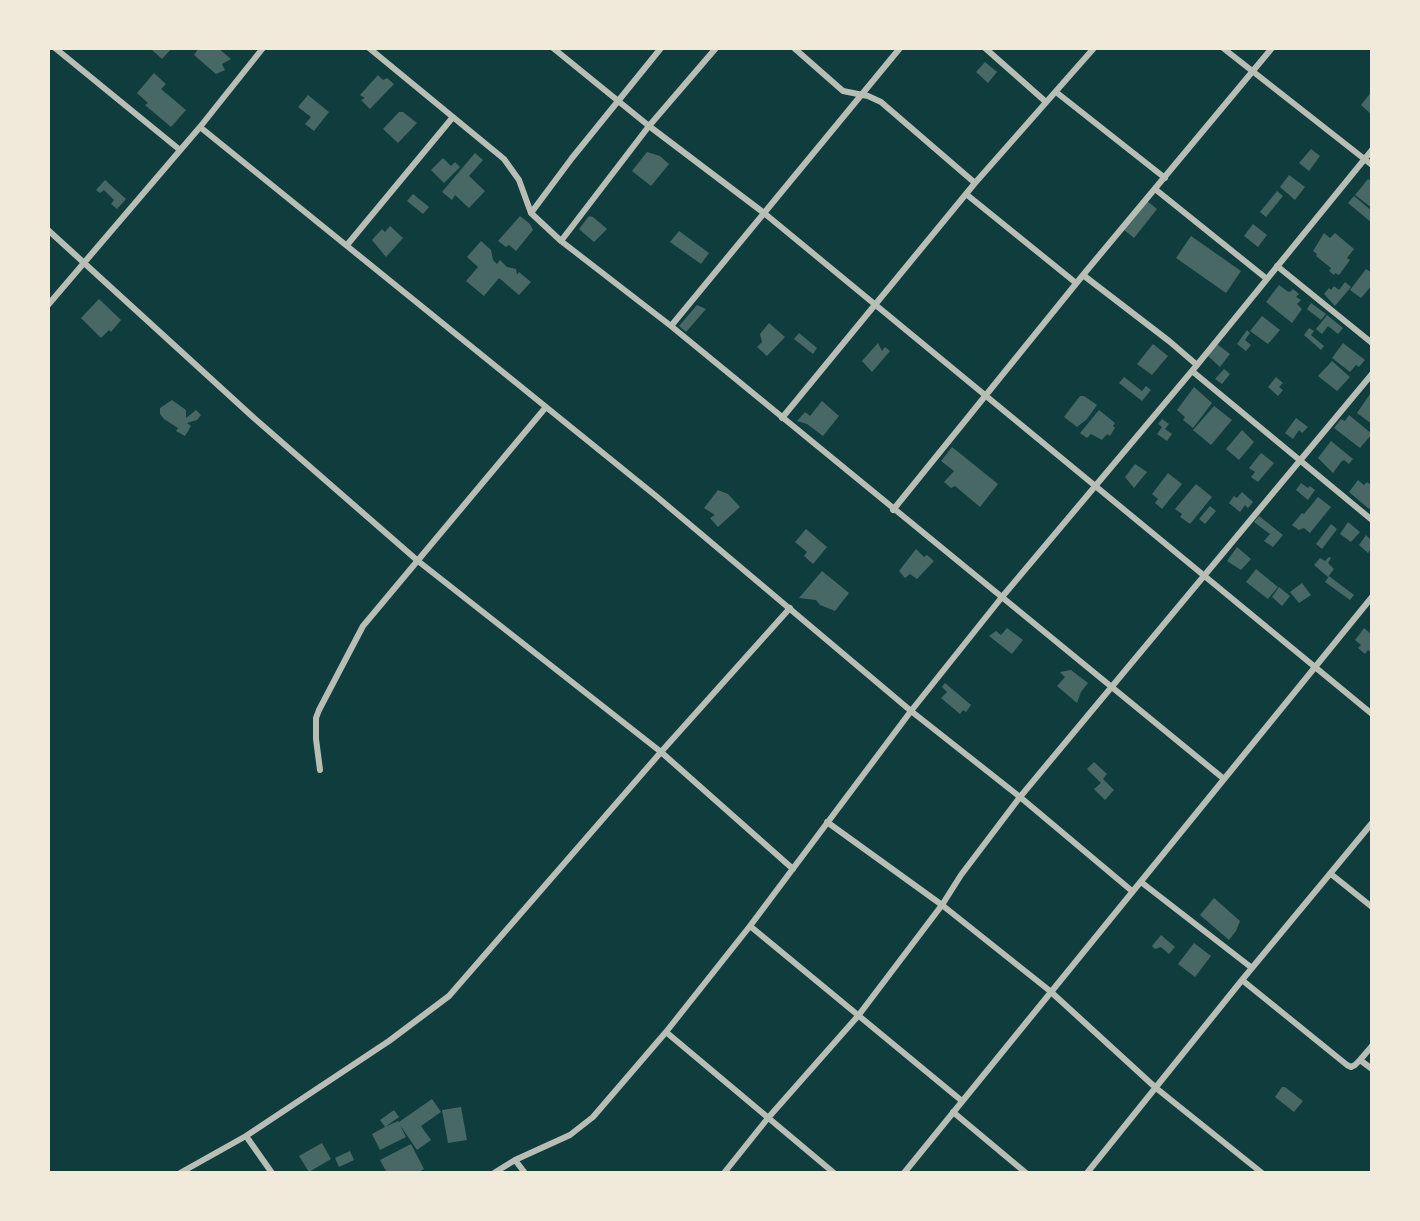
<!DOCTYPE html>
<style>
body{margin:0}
#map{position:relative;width:1420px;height:1221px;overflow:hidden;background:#0f3d3e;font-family:Signika,sans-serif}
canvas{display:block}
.frame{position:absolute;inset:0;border:50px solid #f1e9da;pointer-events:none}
</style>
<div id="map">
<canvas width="1420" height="1221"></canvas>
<div class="frame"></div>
</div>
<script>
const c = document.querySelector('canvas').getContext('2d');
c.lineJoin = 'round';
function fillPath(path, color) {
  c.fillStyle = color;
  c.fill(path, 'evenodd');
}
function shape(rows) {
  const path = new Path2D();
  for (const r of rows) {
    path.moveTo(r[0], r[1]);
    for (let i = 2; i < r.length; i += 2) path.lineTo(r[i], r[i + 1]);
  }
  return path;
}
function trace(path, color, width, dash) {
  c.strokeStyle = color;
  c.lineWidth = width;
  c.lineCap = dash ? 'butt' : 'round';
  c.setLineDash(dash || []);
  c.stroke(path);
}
fillPath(shape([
 [150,48,172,48,162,59],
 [199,48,218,48,231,59,222,64,225,70,216,74,194,55],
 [985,62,997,72,988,83,976,72],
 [154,73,166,84,161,89,186,110,171,127,145,105,148,103,137,93],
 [378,75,383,80,387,78,394,84,370,109,361,100,365,98,360,95],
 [1372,91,1372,115,1361,105],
 [308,95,329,112,314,131,305,124,311,117,298,107],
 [399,112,403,112,417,123,398,143,383,129],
 [1311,149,1320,156,1309,171,1299,163],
 [647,152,660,156,669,164,651,186,632,171],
 [475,153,483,160,469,176,485,191,469,208,455,195,452,200,442,192],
 [443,158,451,166,455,162,460,167,444,183,431,170],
 [1289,175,1305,187,1295,200,1280,187],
 [1368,179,1372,182,1372,208,1355,195],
 [105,180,126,199,117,209,111,204,114,200,104,190,100,193,96,190],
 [1277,191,1283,196,1266,217,1260,212],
 [413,194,429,207,423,214,407,201],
 [1354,196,1372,211,1372,223,1348,203],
 [1147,201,1157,209,1134,238,1124,230],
 [520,216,530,224,533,230,516,251,509,245,506,247,498,241],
 [589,216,593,217,607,229,594,242,579,229],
 [1253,224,1267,235,1258,247,1244,236],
 [390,226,403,238,386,257,372,240,382,229,385,232],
 [679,231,709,253,701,264,670,242],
 [1324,233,1330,238,1335,233,1354,249,1347,258,1350,260,1339,275,1335,273,1334,275,1329,271,1331,268,1316,256,1317,254,1313,251],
 [1191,236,1241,271,1226,293,1176,258],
 [481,241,491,250,493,260,497,264,500,260,507,267,516,269,517,275,519,272,531,282,519,295,499,278,484,296,466,281,478,267,467,257],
 [1366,269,1372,273,1372,285,1361,298,1350,290],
 [1345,282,1351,287,1335,306,1324,294,1329,288,1331,290,1334,286,1339,290],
 [1279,285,1287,291,1290,292,1293,289,1299,294,1296,297,1301,300,1297,304,1302,309,1292,323,1266,302],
 [99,299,121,320,111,332,109,330,101,338,81,318],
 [1311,303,1326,314,1321,320,1307,309],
 [697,305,706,309,686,332,679,326],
 [1327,315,1343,328,1338,334,1328,326,1322,334,1316,329],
 [1262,316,1280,330,1268,344,1250,331],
 [769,323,785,337,767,356,757,347,762,342,760,334],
 [1309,328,1314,331,1311,335,1324,346,1321,350,1304,335],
 [1247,330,1250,333,1245,340,1251,345,1246,351,1237,344],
 [799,333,817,348,813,354,794,339],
 [878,343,882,351,885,347,890,351,872,372,862,361],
 [1343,343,1365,360,1359,367,1356,365,1350,372,1332,358],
 [1153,344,1168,356,1152,375,1137,364],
 [1217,344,1230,354,1220,367,1208,356],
 [1332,361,1350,377,1337,391,1318,376],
 [1224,369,1230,374,1222,384,1215,379],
 [1124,377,1142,391,1146,386,1151,390,1142,401,1119,383],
 [1276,377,1283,383,1279,387,1283,390,1278,396,1268,387],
 [1194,387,1212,403,1193,428,1183,420,1185,417,1177,410],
 [1370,394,1372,396,1372,424,1357,413],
 [1080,396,1084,396,1097,405,1087,419,1077,427,1064,417],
 [172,400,186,410,186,418,196,410,201,415,197,420,187,423,191,426,185,436,176,431,178,428,164,419,160,414,160,408],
 [822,401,839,416,823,436,807,424,797,421,805,412,810,416],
 [1214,406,1232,420,1211,445,1193,430],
 [1099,410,1115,423,1113,426,1115,428,1110,436,1107,434,1102,440,1091,434,1087,438,1080,433],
 [1349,415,1372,434,1360,448,1334,428,1341,419,1345,421],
 [1296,418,1308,427,1302,433,1299,430,1293,439,1285,433],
 [1162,419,1169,424,1165,429,1172,434,1167,441,1157,434,1162,427,1158,424],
 [1242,430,1254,442,1239,460,1226,449],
 [1331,441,1353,459,1349,464,1344,460,1341,462,1333,473,1318,458],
 [952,447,998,484,980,507,955,486,951,488,944,482,954,471,941,461],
 [1261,453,1274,463,1258,482,1251,477,1255,472,1249,468],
 [1135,464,1147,472,1134,488,1125,477],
 [1168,473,1182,484,1162,509,1155,503,1158,499,1152,494],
 [1358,480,1364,485,1367,482,1372,486,1372,505,1369,509,1349,492],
 [1301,483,1308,488,1310,486,1315,490,1308,500,1296,490],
 [1196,484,1212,497,1190,524,1180,517,1182,514,1175,509],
 [718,490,728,494,740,507,718,527,710,518,715,515,704,508],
 [1242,492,1253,502,1248,508,1245,505,1240,512,1229,503,1234,496,1237,498],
 [1318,497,1331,507,1310,533,1304,528,1299,530,1292,525,1302,513,1304,514],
 [1210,506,1216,511,1205,524,1199,519],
 [1259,516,1283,535,1273,547,1264,541,1270,534,1254,522],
 [1348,522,1360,532,1351,542,1340,534],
 [1331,524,1337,529,1322,549,1316,544],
 [806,529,827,547,813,564,804,556,807,552,795,542],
 [1366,535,1372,541,1372,548,1368,553,1359,545],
 [1237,547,1251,559,1241,570,1227,561],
 [916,549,924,557,927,555,934,561,917,579,910,574,905,578,899,571],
 [1329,557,1331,558,1328,563,1334,569,1328,577,1314,565,1320,558,1325,561],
 [1256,569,1278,587,1268,599,1246,582],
 [822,571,849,593,835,611,820,605,816,600,799,598],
 [1329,576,1354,595,1350,600,1325,582],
 [1302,583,1311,595,1299,603,1290,592],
 [1279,587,1290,596,1282,606,1272,597],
 [1007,628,1023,640,1012,654,989,636,996,631,1001,635],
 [1364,628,1370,633,1372,631,1372,653,1368,650,1365,654,1358,648,1361,645,1355,640],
 [1071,670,1088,683,1081,692,1077,703,1057,686,1065,677,1060,672],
 [945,683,971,705,966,712,963,710,960,714,941,698,947,692,942,687],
 [1094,762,1107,774,1103,779,1114,790,1105,800,1094,789,1101,783,1087,769],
 [1214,898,1240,921,1236,931,1229,940,1200,915],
 [1161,935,1175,947,1169,954,1161,947,1155,949,1152,946],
 [1194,943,1211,956,1195,977,1178,964],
 [1282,1087,1285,1087,1303,1101,1294,1112,1275,1097],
 [432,1099,441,1112,421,1126,431,1140,417,1150,400,1125,406,1137,380,1150,372,1134,385,1127,380,1120,394,1110,399,1117,385,1127,398,1121,399,1122],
 [461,1107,467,1140,448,1143,442,1110],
 [322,1143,331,1159,309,1172,299,1156],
 [411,1144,424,1169,417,1173,387,1173,380,1160],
 [350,1151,354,1160,339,1167,335,1158]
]), '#486865');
trace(shape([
 [55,48,180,150],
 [369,48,504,159,519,180,531,213,561,241,671,326,1224,779],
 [553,48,649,126,764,213,1372,714],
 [794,48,843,91,868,96,881,102,975,183],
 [985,48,1046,102],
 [1223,48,1372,165],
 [1056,92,1165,178],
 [200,127,656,496,911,711,1020,797,1132,891],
 [1155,189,1267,279],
 [966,194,1076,283],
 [531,213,572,158,661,48],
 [48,230,254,418,418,561,661,752,793,869],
 [561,241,649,126,716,48],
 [347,245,453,117],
 [1277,266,1372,343],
 [1083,275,1169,341,1197,365],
 [48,305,200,127,263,48],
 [671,326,900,48],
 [1192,371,1372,520],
 [782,418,975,183,1094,48],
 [893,510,1083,275,1272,48],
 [320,770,316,739,316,718,319,710,363,626,546,407],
 [827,822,942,905,1050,991,1156,1088,1262,1173],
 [1331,874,1372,907],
 [1141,882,1252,968],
 [750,926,962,1101],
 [1242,980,1347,1065,1351,1067,1355,1065,1360,1060,1372,1069],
 [666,1032,834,1173],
 [1360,1060,1372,1046],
 [953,1112,1026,1173],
 [246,1136,272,1173],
 [515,1160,525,1173],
 [180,1173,246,1136,389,1041,449,996,661,752,790,608],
 [494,1173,515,1160,570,1135,593,1117,666,1032,750,926,911,711,1002,597,1197,365,1372,150],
 [724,1173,768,1118,858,1016,942,905,961,875,1020,797,1372,374],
 [904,1173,1372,597],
 [1087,1173,1242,980,1372,823]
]), '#b8beb3', 6);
</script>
